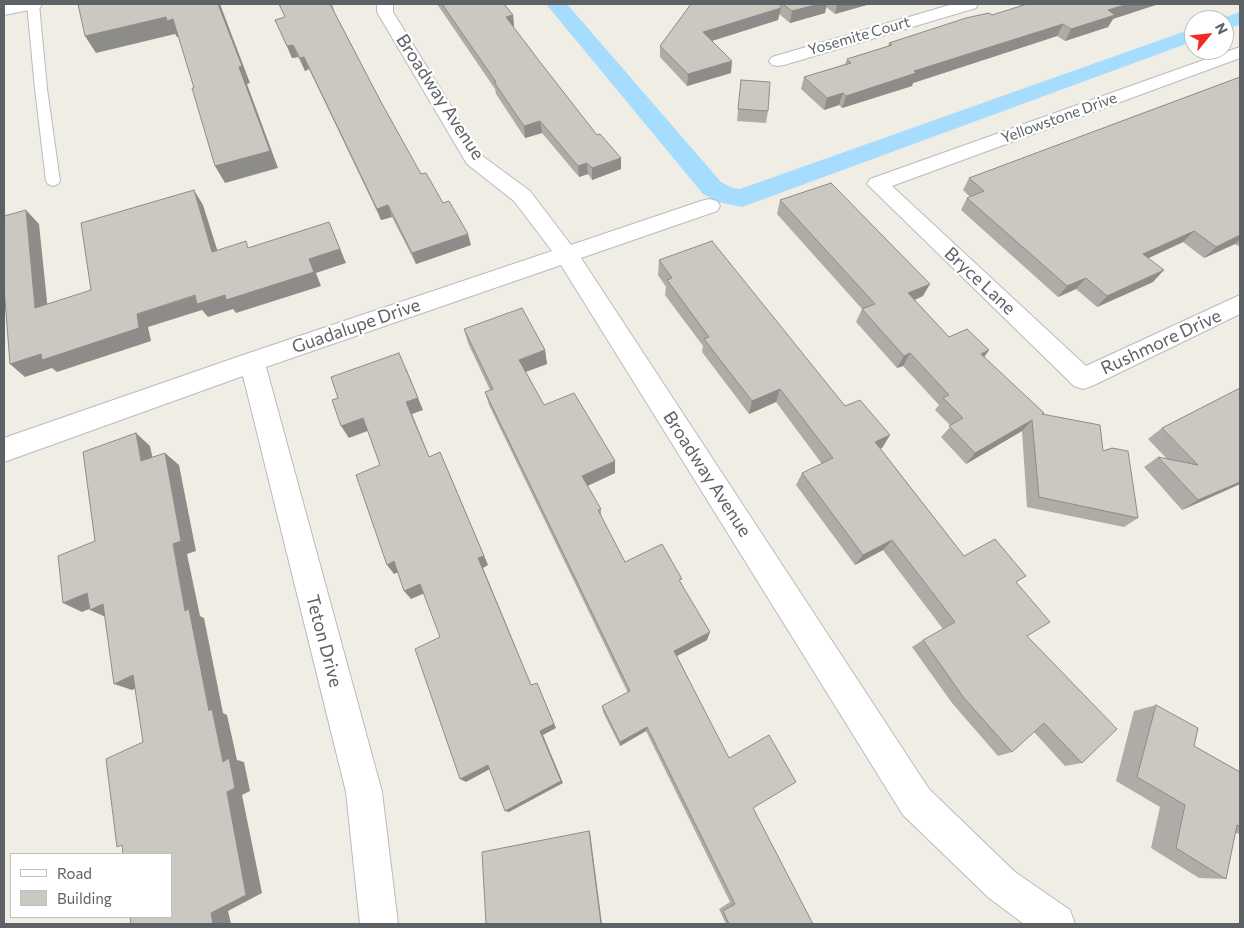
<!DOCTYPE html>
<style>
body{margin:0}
#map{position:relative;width:1244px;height:928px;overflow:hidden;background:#f0ede5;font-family:Commissioner,sans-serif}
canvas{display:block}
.frame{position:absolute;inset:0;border:5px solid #5d6267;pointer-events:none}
.legend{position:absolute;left:10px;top:853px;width:162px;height:65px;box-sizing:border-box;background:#fff;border:1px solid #bec0c2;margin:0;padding:6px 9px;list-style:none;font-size:15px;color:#5d6267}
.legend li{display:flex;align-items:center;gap:10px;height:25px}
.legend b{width:25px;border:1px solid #bec0c2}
.north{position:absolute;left:1184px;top:10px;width:50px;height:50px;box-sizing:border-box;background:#fff;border:1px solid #bec0c2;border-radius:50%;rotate:62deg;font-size:14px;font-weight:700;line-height:20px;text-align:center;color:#5d6267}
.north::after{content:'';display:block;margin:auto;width:18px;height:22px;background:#f62925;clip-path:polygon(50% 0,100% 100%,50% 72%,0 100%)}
</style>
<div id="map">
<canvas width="1244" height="928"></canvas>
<div class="frame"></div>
<ul class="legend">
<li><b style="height:6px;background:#fff"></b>Road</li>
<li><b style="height:14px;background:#cbc8c2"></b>Building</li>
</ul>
<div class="north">N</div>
</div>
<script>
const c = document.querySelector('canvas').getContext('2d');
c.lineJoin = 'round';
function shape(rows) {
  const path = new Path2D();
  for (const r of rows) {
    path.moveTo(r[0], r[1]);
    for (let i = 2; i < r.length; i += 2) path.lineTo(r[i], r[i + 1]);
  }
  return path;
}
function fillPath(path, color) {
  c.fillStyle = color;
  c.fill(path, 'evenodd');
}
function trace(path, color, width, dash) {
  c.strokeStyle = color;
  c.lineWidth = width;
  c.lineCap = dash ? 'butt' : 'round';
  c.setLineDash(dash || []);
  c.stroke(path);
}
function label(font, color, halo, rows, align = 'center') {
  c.font = font + ' Commissioner,sans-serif';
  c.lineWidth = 4.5;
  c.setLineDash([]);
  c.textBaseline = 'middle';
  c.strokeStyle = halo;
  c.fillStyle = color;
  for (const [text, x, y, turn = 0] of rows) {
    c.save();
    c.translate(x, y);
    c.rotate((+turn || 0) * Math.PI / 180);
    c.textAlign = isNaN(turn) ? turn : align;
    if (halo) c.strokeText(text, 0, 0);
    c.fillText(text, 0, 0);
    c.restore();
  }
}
fillPath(shape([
 [546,4,567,4,721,182,733,188,740,189,1194,28,1194,41,742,207,718,202,703,194,546,4],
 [1240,12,1240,25,1224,29,1224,20,1216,20,1240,12]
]), '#a6ddff');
const lane = shape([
 [27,4,39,4,47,89,60,181,58,184,53,186,48,184,46,181,35,89,27,4]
]);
const street = shape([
 [377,4,393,4,393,12,481,155,530,191,571,245,701,201,709,199,717,201,720,206,717,211,581,258,929,789,1015,872,1070,910,1075,924,1024,924,989,898,903,815,561,265,266,367,382,792,398,924,360,924,346,792,243,376,4,462,4,438,243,355,552,251,514,201,467,164,377,12,377,4],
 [953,4,978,4,976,8,784,65,778,66,772,65,769,61,772,57,953,4],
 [1240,47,1240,58,892,186,1086,366,1240,295,1240,314,1092,386,1083,389,1074,386,867,184,870,179,1240,47]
]);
const secondary = shape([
 [10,4,42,4,40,8,4,15,4,5,10,4]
]);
trace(lane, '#b7bbc0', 2);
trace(street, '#b7bbc0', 2);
trace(secondary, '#b8bcc2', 2);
fillPath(lane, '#fff');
fillPath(street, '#fff');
fillPath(secondary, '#fff');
fillPath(shape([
 [279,4,332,4,335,13,381,102,421,174,443,203,471,245,416,264,392,217,381,220,309,69,305,71,298,57,292,58,275,20,285,17],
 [437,4,504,4,513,15,514,27,513,27,540,62,597,135,621,158,621,169,592,180,588,174,579,177,542,133,525,138,496,94,495,89],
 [691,4,870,4,835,14,826,7,825,13,790,23,779,14,778,20,712,41,731,73,687,86,660,57,660,46],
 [992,15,1113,19,1108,27,1065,41,1057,36,913,83,912,86,842,108,839,105,824,110,801,89,804,77,845,64,847,59,888,46,889,43],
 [1240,77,1240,245,1238,246,1235,244,1204,258,1183,242,1149,258,1153,282,1097,307,1076,289,1058,297,961,210,967,198,970,197,963,190,969,178],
 [741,80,768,111,766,123,737,121],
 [780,200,923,296,915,300,949,337,989,350,984,357,1043,415,1103,451,1138,518,1124,527,1027,507,1022,431,966,464,941,437,951,426,935,410,939,405,903,366,897,368,856,322,862,309,777,214],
 [659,260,845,406,890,435,882,448,880,448,964,556,1017,582,1027,636,1082,763,1065,766,1034,732,1012,752,998,756,952,703,912,647,923,640,943,629,883,550,855,565,796,485,802,473,822,464,776,402,749,414,702,352,703,346,665,295,666,287,658,275],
 [464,329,545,350,547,364,526,372,544,405,615,473,587,486,601,509,601,516,625,562,681,583,707,640,677,656,753,808,813,924,726,924,719,909,730,902,646,731,620,746,603,712,602,706,628,693,489,405,485,392,490,390,468,343],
 [1240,388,1240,484,1182,510,1144,467,1158,457,1167,459,1148,439,1162,428],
 [1156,705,1194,746,1240,772,1240,834,1235,833,1226,879,1199,878,1151,848,1160,807,1116,781,1134,711]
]), '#afaca7');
fillPath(shape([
 [218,4,220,4,250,83,247,84,278,168,225,183,215,166],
 [819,4,827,4,825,13,790,23,792,11],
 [837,4,870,4,835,14],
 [1128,4,1159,4,1113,19,1108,27,1065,41,1071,29,1108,10],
 [781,8,778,20,702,44,703,32],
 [513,15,514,27,507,29,506,17],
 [166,17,173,19,182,36,177,37,175,34,96,53,85,36],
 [1063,24,1057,36,913,83,912,86,842,108,846,96,914,71],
 [293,45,298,57,292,58,287,46],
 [304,57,309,69,305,71,300,58],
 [732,61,731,73,687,86,688,74],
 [843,93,839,105,824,110,827,98],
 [540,121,542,133,525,138,524,126],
 [621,158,621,169,592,180,592,168],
 [587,163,588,174,579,177,578,166],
 [194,190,203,205,222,265,212,252],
 [388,205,392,217,381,220,377,209],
 [26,210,39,224,49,321,35,308],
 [329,222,346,263,316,273,321,286,236,313,233,309,208,317,202,310,148,327,151,341,57,372,52,368,25,377,10,364,137,314,309,259],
 [1194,231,1183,242,1133,265,1143,254],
 [468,234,471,245,416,264,412,253],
 [1240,235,1240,239,1235,244,1204,258,1216,247],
 [1164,270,1153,282,1097,307,1107,296],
 [1086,278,1076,289,1058,297,1067,286],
 [930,284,923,296,901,305,908,293],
 [545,350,547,364,522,373,519,360],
 [989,350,980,363,981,354],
 [910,353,903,366,897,368,904,356],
 [405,366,423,410,412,414,434,468,406,402],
 [780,389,776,402,749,414,752,401],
 [363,418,370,430,349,438,341,426],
 [1032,420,1022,431,966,464,975,453],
 [136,433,150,446,156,474,141,461],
 [890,435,882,448,868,454,875,442],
 [440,452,488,565,483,568,534,691,478,558],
 [165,453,179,465,196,551,187,554,200,616,204,618,223,713,227,715,237,760,244,762,250,791,242,795,262,893,228,911,231,924,213,924,211,913,227,792,223,762,209,711,185,611,173,544],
 [615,461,615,473,583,488,582,476],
 [1240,482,1240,484,1182,510,1198,500],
 [892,540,883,550,855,565,863,555],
 [394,561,401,571,394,574,387,565],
 [420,584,427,592,411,599,404,591],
 [87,593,106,602,82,612,63,603],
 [103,604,108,618,90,610],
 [710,632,707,640,673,658,674,651],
 [133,675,151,681,132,690,114,684],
 [537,683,556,728,543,735,563,783,509,812,505,811,540,731],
 [647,727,646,731,620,746,620,742],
 [488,765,492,768,466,782,460,779],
 [589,831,590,832,602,924,601,924]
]), '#8e8c88');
const building = shape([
 [78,4,218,4,242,66,239,67,270,151,215,166,192,88,194,88,173,19,167,21,166,17,85,36,78,4],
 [279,4,330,4,381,102,421,174,426,173,443,203,449,201,468,234,412,253,388,205,377,209,304,57,300,58,293,45,287,46,275,20,285,17,279,4],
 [442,4,504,4,513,15,506,17,540,62,597,135,600,134,621,158,592,168,587,163,578,166,540,121,524,126,494,82,496,82,442,4],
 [691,4,780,4,781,8,703,32,732,61,688,74,660,46,691,4],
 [783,4,819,4,792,11,783,4],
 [1027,4,1128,4,1108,10,1115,15,1071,29,1063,24,914,71,916,73,846,96,843,93,827,98,804,77,851,63,847,59,892,45,889,43,966,18,989,13,992,15,1027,4],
 [1240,77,1240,235,1216,247,1194,231,1143,254,1164,270,1107,296,1086,278,1067,286,967,198,984,191,969,178,1240,77],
 [741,80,770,82,768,111,738,109,741,80],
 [831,183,930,284,908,293,949,337,967,329,989,350,981,354,1044,413,1042,414,1100,425,1103,451,1112,448,1128,451,1138,518,1039,497,1032,420,975,453,949,426,963,418,943,398,949,395,910,353,904,356,862,309,875,304,780,200,831,183],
 [194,190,212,252,246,241,248,248,329,222,340,249,309,259,314,272,226,300,225,295,197,304,195,295,137,314,139,328,42,360,41,354,10,364,4,287,4,216,26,210,35,308,91,290,81,223,194,190],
 [712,241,845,406,860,400,890,435,875,442,964,556,995,539,1026,576,1016,582,1050,622,1027,636,1117,729,1082,763,1044,723,1012,752,964,698,923,640,955,622,892,540,863,555,802,473,833,458,780,389,752,401,704,339,709,337,667,280,672,278,659,260,712,241],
 [522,308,545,350,519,360,544,405,574,393,615,461,582,476,601,509,598,510,625,562,662,544,682,579,679,580,710,632,674,651,729,758,769,735,796,782,753,808,813,924,729,924,723,911,735,904,647,727,620,742,602,706,630,691,485,392,493,389,464,329,522,308],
 [399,353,418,398,406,402,429,457,440,452,484,556,478,558,531,685,537,683,554,724,540,731,561,781,505,811,488,765,460,779,415,649,440,637,420,584,404,591,394,561,387,565,356,475,380,465,363,418,341,426,332,400,338,398,331,377,399,353],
 [1240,388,1240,482,1198,500,1158,457,1198,465,1162,428,1240,388],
 [136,433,141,461,165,453,181,541,173,544,185,611,189,609,209,711,212,709,223,762,229,758,235,788,227,792,246,895,211,913,213,924,131,924,130,917,171,917,171,854,123,854,122,845,117,847,106,759,143,742,133,675,114,684,103,604,90,610,87,593,63,603,58,556,95,541,83,452,136,433],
 [1156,705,1198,728,1194,746,1240,772,1240,826,1237,825,1226,879,1176,848,1185,805,1137,777,1156,705],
 [589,831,601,924,486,924,482,852,589,831]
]);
fillPath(building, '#cbc8c2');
trace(building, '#8e8c88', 1);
label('15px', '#5d6267', '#fff', [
 ["Yosemite Court",859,36,-16],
 ["Yellowstone Drive",1059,118,-20]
]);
label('18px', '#5d6267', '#fff', [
 ["Broadway Avenue",440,97,57],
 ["Bryce Lane",980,281,43],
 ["Guadalupe Drive",356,326,-19],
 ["Rushmore Drive",1161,342,-25],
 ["Broadway Avenue",707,474,57],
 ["Teton Drive",324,641,75]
]);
</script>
